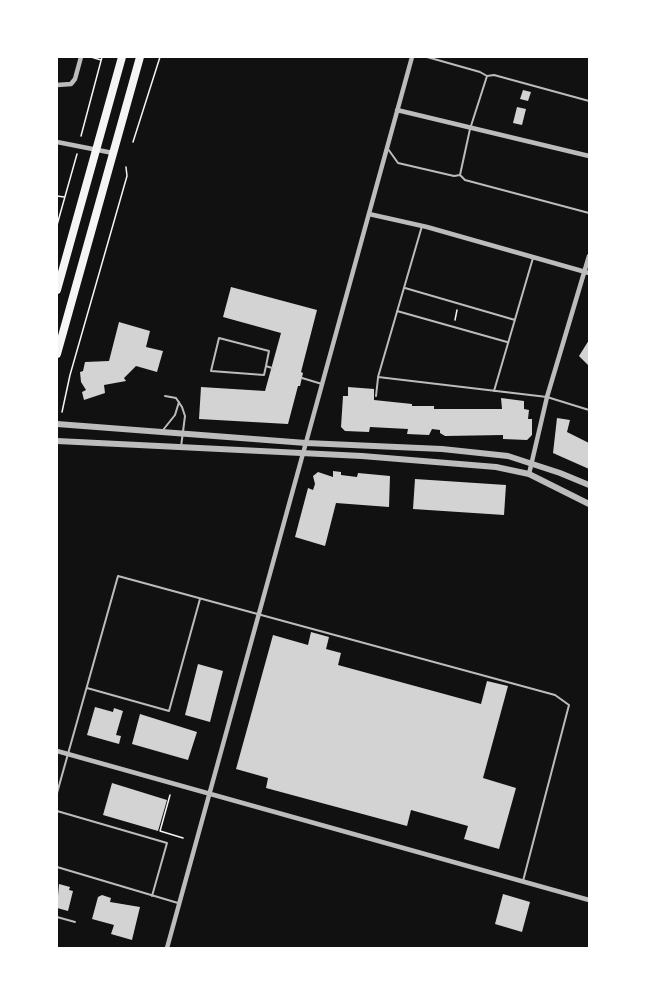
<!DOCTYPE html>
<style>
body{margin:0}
#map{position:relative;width:646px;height:1005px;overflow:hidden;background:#111;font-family:Lato,sans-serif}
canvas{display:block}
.frame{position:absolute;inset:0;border:58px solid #fff;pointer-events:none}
</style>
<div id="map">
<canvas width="646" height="1005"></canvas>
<div class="frame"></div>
</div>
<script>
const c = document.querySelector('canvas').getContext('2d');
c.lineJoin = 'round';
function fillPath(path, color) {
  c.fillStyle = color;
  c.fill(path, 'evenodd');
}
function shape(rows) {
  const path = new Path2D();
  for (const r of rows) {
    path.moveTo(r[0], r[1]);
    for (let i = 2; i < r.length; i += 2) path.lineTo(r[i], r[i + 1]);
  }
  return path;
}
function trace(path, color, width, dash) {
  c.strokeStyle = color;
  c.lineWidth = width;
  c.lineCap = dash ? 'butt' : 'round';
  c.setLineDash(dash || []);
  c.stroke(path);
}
fillPath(shape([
 [523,90,531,92,528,101,520,99],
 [517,107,526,109,522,125,513,123],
 [231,287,317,310,301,372,303,373,300,386,298,386,288,424,199,419,201,387,265,391,281,333,223,317],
 [119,322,150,331,146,347,163,351,157,372,136,366,124,378,126,381,104,385,105,393,84,400,82,392,86,390,81,382,80,372,83,371,85,362,109,361],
 [589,340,589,366,579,356],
 [348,387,374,389,374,400,412,404,412,406,434,406,434,409,502,409,501,398,524,401,524,409,529,410,528,419,532,419,532,435,527,440,503,439,503,435,445,436,440,433,440,430,432,429,429,435,407,434,408,429,370,427,369,432,345,431,341,427,343,396,348,396],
 [557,418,570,420,567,432,589,443,589,469,553,453],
 [333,471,341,472,341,475,357,477,358,473,390,476,389,507,336,503,325,546,295,537,308,488,313,490,315,484,313,476,318,472,333,477],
 [415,479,506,485,504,515,413,509],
 [311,632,329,637,326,649,341,653,338,665,481,704,487,681,508,686,483,778,516,788,499,849,464,839,468,826,411,810,407,826,266,788,268,778,236,769,273,635,308,645],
 [198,664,223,671,210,722,185,715],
 [95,707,113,712,114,708,123,711,116,735,121,736,119,744,87,735],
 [140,714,197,732,188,760,132,744],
 [112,783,167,800,158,831,103,815],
 [59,884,70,887,69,890,73,891,68,911,57,908],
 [503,894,530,902,522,932,495,924],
 [102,895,111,898,110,902,140,907,132,940,111,934,114,925,92,919,98,897]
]), '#d3d3d3');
trace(shape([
 [91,57,101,60],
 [81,136,102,57],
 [133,142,160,57],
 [57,196,64,197],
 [57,225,77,154],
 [455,320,457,310],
 [62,412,70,375,127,176,126,167],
 [170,795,160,831,183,838]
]), '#f5f5f5', 1.5);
trace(shape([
 [427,57,480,72,487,76],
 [589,101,494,75,487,76,470,129,460,175,465,180,589,213],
 [388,149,398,163,454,176,460,175],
 [422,226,378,377,547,397,589,410],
 [405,288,515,320],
 [397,311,507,342],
 [266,366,269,351,219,338,211,371,264,375,266,366,272,368],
 [302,378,322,384],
 [494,391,533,258],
 [165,396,176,398,182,407,185,416,181,447],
 [376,396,378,378],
 [163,430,175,415,179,402],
 [87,688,169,711,200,599],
 [57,793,118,576,555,695,569,705,523,881],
 [57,811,167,843,152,896],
 [57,867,178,903],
 [57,917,75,922]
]), '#bcbcbc', 2);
trace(shape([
 [57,85,71,84,75,79,81,57],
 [397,110,589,156],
 [57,142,113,153],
 [369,214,427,227,589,273],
 [529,474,547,397,589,256],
 [57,751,589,900],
 [167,948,412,57]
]), '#bcbcbc', 4.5);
trace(shape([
 [57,424,306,443,442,449,508,456,560,473,589,485],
 [57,441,362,456,496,467,529,474,589,504]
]), '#bcbcbc', 6);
trace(shape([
 [57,290,122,57],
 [57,354,140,57]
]), '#f5f5f5', 8);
</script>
